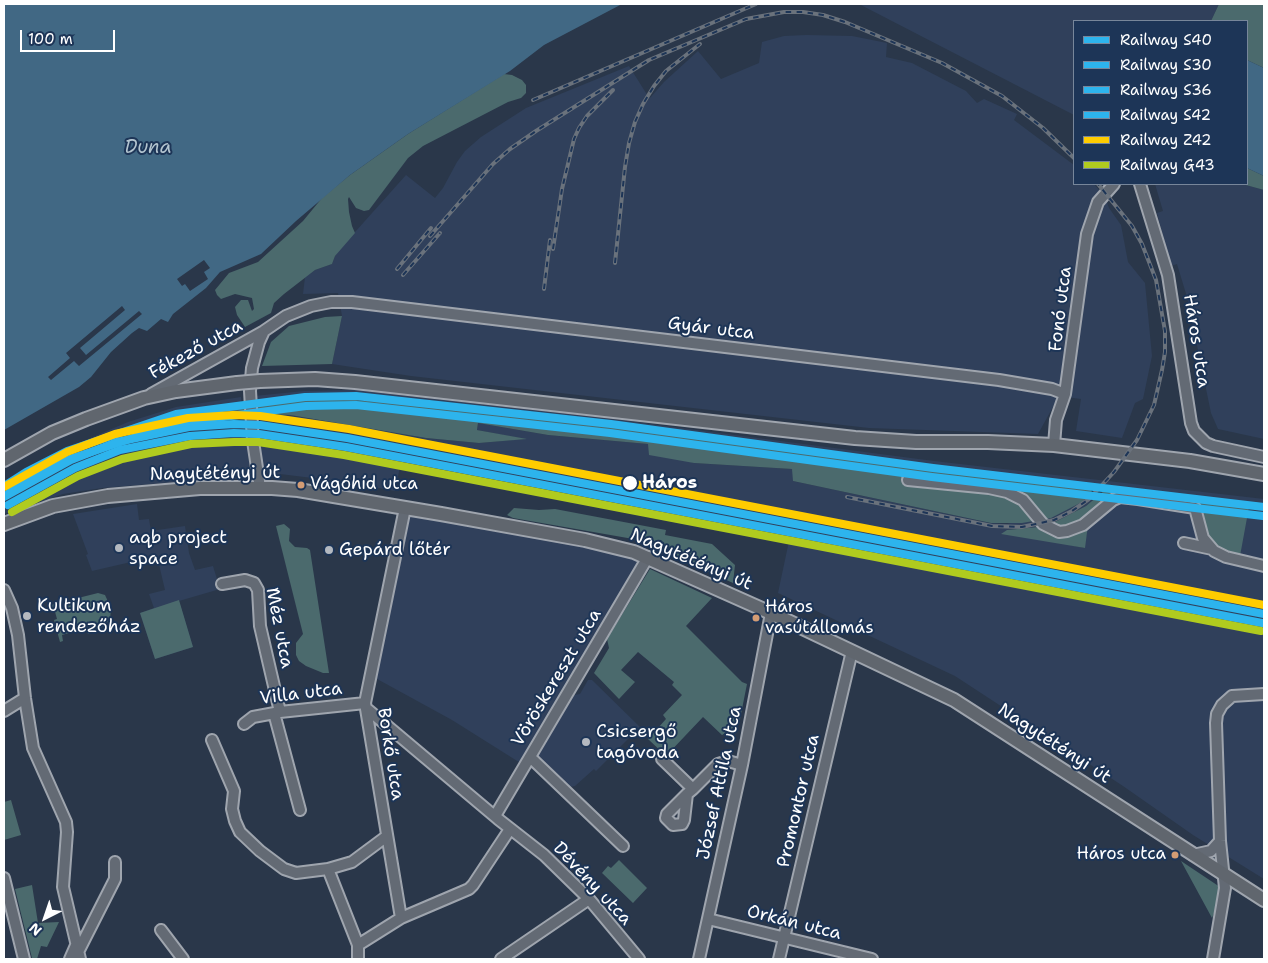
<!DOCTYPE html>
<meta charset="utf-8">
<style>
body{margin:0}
#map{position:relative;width:1268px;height:963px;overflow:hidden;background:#2a374a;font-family:"Shantell Sans",sans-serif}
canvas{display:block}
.frame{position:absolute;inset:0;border:5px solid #fff;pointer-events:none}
.legend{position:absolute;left:1073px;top:20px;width:175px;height:165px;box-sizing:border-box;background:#1d3557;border:1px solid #77869a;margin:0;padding:6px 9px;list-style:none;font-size:15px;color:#fff}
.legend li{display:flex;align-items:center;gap:10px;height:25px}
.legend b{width:25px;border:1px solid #77869a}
.north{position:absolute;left:20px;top:893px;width:50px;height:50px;-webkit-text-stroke:4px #1d3557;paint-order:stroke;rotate:221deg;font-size:14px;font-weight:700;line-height:20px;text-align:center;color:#fff}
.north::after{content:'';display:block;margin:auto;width:18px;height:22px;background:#fff;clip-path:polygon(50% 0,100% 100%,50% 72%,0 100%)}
.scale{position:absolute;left:20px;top:30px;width:95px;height:22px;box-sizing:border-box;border:2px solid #fff;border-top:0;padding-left:6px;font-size:15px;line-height:18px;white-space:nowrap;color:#fff;-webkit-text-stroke:4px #1d3557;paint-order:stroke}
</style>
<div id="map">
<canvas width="1268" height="963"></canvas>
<div class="frame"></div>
<ul class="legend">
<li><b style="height:6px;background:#2db4ed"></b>Railway S40</li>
<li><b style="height:6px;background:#2db4ed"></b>Railway S30</li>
<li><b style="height:6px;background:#2db4ed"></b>Railway S36</li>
<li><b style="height:6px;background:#2db4ed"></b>Railway S42</li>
<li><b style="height:6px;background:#fecc00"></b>Railway Z42</li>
<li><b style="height:6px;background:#b0cb1f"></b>Railway G43</li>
</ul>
<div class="north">N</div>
<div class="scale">100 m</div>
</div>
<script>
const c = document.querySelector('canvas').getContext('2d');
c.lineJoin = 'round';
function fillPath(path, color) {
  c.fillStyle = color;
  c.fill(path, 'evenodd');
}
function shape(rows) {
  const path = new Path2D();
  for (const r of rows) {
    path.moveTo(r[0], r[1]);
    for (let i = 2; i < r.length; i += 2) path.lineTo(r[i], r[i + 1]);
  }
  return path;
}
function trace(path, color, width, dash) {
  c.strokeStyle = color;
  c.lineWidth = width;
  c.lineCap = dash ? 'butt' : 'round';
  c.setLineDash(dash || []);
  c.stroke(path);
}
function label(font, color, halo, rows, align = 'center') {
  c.font = font + ' "Shantell Sans",sans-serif';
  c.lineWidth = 4;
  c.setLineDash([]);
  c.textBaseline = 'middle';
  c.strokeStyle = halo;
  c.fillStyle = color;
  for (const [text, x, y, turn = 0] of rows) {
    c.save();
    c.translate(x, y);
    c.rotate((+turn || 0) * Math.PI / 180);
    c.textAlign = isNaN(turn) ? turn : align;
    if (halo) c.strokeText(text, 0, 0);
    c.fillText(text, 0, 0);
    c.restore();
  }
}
fillPath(shape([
 [859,4,1219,4,1211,21,1074,21,1074,115],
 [806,35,852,36,887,43,886,57,912,63,966,91,977,103,984,99,1017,114,1014,120,1074,165,1074,184,1094,184,1105,197,1109,208,1121,225,1128,262,1145,283,1152,356,1143,399,1135,403,1122,438,1076,431,1081,399,1059,396,1038,434,869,428,411,376,332,364,342,316,338,293,303,294,305,277,315,270,332,264,335,256,339,250,406,175,435,198,443,188,457,162,465,151,481,137,526,108,629,66,646,93,650,98,664,82,698,51,721,79,759,63,762,42,784,36],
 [1155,184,1242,184,1264,190,1264,439,1218,429,1211,413,1187,297,1177,264,1171,266,1157,213,1163,211],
 [356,390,612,419,934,461,1264,499,1264,879,1193,835,1123,786,955,676,778,593,789,541,498,476,402,457,395,491,345,482,280,474,279,477,274,477,274,474,263,472,260,451,260,414,290,415,426,438,479,443,524,439,477,430,478,423,548,435,648,444,694,463,793,469,793,481,991,523,1007,524,1082,502,1092,493,1096,497,1086,506,1053,523,1038,527,1007,530,1084,548,1088,525,1103,501,1108,497,1119,495,1199,510,1210,542,1249,507,933,471,611,427,394,403,355,400,306,400,255,405,254,396,304,391],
 [241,397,242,406,177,415,137,430,179,420,249,416,247,446,251,479,211,479,102,488,63,494,4,514,4,481,65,449,128,422,176,407],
 [137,504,139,520,149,519,151,531,185,526,189,553,195,570,213,566,220,589,179,601,193,647,155,659,140,613,154,608,149,594,165,590,157,556,92,571,86,555,88,554,73,514],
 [404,511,514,534,580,542,641,559,604,626,522,764,452,720,368,674],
 [588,680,592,680,640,727,596,771,594,769,575,786,570,787,538,756,574,695,580,694]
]), '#30405b');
fillPath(shape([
 [1219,4,1264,4,1264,68,1247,60,1247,21,1211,21],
 [504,74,512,75,522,80,526,85,526,93,521,98,508,102,423,146,408,158,369,210,364,211,356,208,349,197,348,199,349,212,352,226,355,233,335,256,332,264,315,270,284,294,274,303,271,313,245,327,237,315,235,307,241,300,248,300,252,311,254,309,252,298,235,294,221,299,217,295,215,290,229,273,258,262,303,221,322,198,350,175,408,134],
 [1247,168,1264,176,1264,190,1242,184,1247,184],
 [342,316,332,364,262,366,271,342,289,326,325,317],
 [306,400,355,400,394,403,611,427,933,471,1091,489,1092,493,1082,502,1051,518,1022,523,991,523,793,481,792,469,694,463,649,455,648,444,548,435,478,423,477,430,527,439,479,443,426,438,290,415,260,414,255,405],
 [242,406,249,416,179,420,130,432,177,415],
 [1105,490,1249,507,1240,556,1227,553,1216,548,1210,542,1199,510,1119,495,1108,497,1103,501,1095,512,1088,525,1085,548,1001,534,1007,530,1038,527,1053,523,1086,506],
 [514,508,539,510,555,509,666,530,665,535,712,544,735,565,733,583,639,540,513,518,507,515],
 [284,524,290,529,289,541,295,547,307,548,310,550,329,673,323,673,306,666,299,661,296,655,296,643,303,634,276,526],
 [650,569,712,598,686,626,742,682,747,684,739,724,722,735,703,717,666,756,648,739,666,719,663,715,682,695,672,685,674,682,638,652,621,670,635,682,619,699,594,673,609,648,607,639],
 [98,593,105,595,111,608,110,620,100,629,88,634,86,628,62,635,63,641,60,642,54,620,57,619,54,608,51,609,50,605],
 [179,600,193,647,155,659,140,613],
 [11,800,21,835,4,840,4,802],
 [619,860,647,888,633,903,602,873,608,866,611,868],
 [1181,861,1220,887,1216,909,1212,918],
 [32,885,38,923,59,922,47,947,41,946,37,959,28,959,32,958,15,889]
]), '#4b6a6d');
fillPath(shape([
 [4,4,622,4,544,45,510,71,408,134,350,175,296,221,261,254,220,272,206,288,173,314,168,322,161,319,147,331,139,328,132,333,111,352,91,377,79,387,4,430],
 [1247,60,1264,68,1264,176,1247,168]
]), '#416884');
fillPath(shape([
 [204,260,210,268,204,272,208,279,190,291,185,284,182,286,177,279],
 [122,306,125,310,80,348,86,355,139,311,142,314,79,366,74,361,51,380,48,377,70,358,66,353]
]), '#2a374a');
const minor = shape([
 [1140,184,1168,275,1191,423,1194,431,1206,443,1213,446,1264,457],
 [151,394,264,331],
 [1054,445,1056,420,1065,394,1087,234,1098,202,1114,184],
 [908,480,989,488,1007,492,1023,500,1043,524,1059,532,1067,531,1083,525,1113,500,1120,497,1138,499,1195,508,1203,538,1214,551,1226,557,1264,566],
 [260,488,253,441,250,391,252,368,259,342,264,331,286,316,311,306,331,302,352,302,999,380,1052,389,1065,394],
 [1184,543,1212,549],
 [222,584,245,580,254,583,258,590,260,626,280,712],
 [4,590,12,608,18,635,25,698,33,748,66,822,67,832,63,887,80,959],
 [366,708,498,819,544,855,589,899,639,959],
 [4,711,25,698],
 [274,713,300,810],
 [244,724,253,717,280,712,365,703],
 [212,740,234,791,232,809,235,821,240,832,260,851,284,869,296,873,328,869,352,862,387,836],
 [530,757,623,846],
 [662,759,693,789,718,764,728,761,742,765],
 [687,794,684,820,682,824,673,825,666,818,667,814,687,794,693,789],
 [495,816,648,557],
 [1193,855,1211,851,1220,841],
 [328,869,358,945,358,959],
 [4,878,24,959],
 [401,918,365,703,405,508],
 [708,919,872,959],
 [161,930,183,959],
 [358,945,401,918,469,889,473,885,510,829],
 [79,950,115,879,115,862],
 [70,959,77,943],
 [501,959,589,899],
 [699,959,742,765,771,613],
 [779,959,852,651],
 [1213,959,1225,888,1220,841,1216,723,1217,714,1222,705,1232,696,1264,694]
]);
const major = shape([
 [260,381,315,379,355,382,855,438,916,442,988,442,1054,445,1190,461,1264,474],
 [4,460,52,433,86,419,144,398,176,391,237,383],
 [4,524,53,506,108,496,200,488,272,488,298,490,441,514,585,540,634,552,771,613,954,700,1264,900]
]);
trace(minor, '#9fa5ae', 14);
trace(major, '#9fa5ae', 16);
trace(minor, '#636a74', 10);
trace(major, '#60666e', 12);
const rail = shape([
 [533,100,756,4],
 [430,236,493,164,510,149,536,131,649,60,746,19,784,12,803,12,823,15,845,22,942,63,1002,96,1043,128,1074,158],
 [553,249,562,189,574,139,579,128,587,116,613,90],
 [615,263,625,167,629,143,635,122,643,104,654,86,666,71,700,44],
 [397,269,431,228],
 [403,275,440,233],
 [544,289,550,240],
 [847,497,992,526,1022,527,1054,520,1072,511,1089,499,1114,472,1137,440,1154,405,1162,370,1165,352,1165,331,1156,280,1142,244,1132,226,1098,184]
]);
trace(rail, '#6a727c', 4);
trace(rail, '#1d3557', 2, [5.5]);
const majorBridge = shape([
 [237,383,260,381]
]);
trace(majorBridge, '#9fa5ae', 16, []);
trace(majorBridge, '#60666e', 12);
trace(shape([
 [4,497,71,460,117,442,189,427,234,424,260,425,347,438,1264,614]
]), '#2db4ed', 8);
trace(shape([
 [4,486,26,472,67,451,176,414,305,397,356,396,611,424,933,468,1264,507]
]), '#2db4ed', 8);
trace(shape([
 [9,493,30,480,70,459,178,423,306,406,356,405,610,433,932,477,1263,516]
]), '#2db4ed', 8);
trace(shape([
 [8,505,75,468,120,450,190,436,234,433,259,434,346,447,1262,623]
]), '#2db4ed', 8);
trace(shape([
 [4,487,67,452,115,434,188,418,233,415,260,416,349,429,1264,605]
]), '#fecc00', 8);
trace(shape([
 [12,512,78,476,122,459,191,444,234,442,258,442,344,455,1261,631]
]), '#b0cb1f', 8);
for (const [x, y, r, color] of [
 [630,483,8,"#fff"],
 [301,485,4.5,"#d39c74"],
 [119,548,5,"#b4b9c0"],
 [329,550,5,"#b4b9c0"],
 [27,616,5,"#b4b9c0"],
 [756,618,4.5,"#d39c74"],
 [586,742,5,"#b4b9c0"],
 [1175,855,4.5,"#d39c74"]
]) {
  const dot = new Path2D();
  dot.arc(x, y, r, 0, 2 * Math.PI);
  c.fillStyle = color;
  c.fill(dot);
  trace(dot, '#1d3557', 2);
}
label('17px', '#fff', '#1d3557', [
 ["Vágóhíd utca",310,485],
 ["Háros",765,608],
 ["vasútállomás",765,629],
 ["Háros utca",1166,855,"right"]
], 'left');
label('18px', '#fff', '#1d3557', [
 ["Fonó utca",1061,309,-83],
 ["Gyár utca",711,329,7],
 ["Háros utca",1196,341,81],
 ["Fékező utca",196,350,-29],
 ["Nagytétényi út",215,474,-1],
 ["Nagytétényi út",691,560,23],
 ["Méz utca",279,628,79],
 ["Vöröskereszt utca",557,678,-59],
 ["Villa utca",301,694,-7],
 ["Nagytétényi út",1054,744,33],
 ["Borkő utca",390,754,81],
 ["József Attila utca",720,783,-78],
 ["Promontor utca",799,801,-77],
 ["Dévény utca",592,884,47],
 ["Orkán utca",794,923,14]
]);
label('bold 18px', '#fff', '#1d3557', [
 ["Háros",642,483]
], 'left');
label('18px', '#fff', '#1d3557', [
 ["aqb project",129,538],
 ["space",129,559],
 ["Gepárd lőtér",339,550],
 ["Kultikum",37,606],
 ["rendezőház",37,627],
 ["Csicsergő",596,732],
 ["tagóvoda",596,753]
], 'left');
label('italic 19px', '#b4c5d0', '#1d3557', [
 ["Duna",148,148]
]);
</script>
